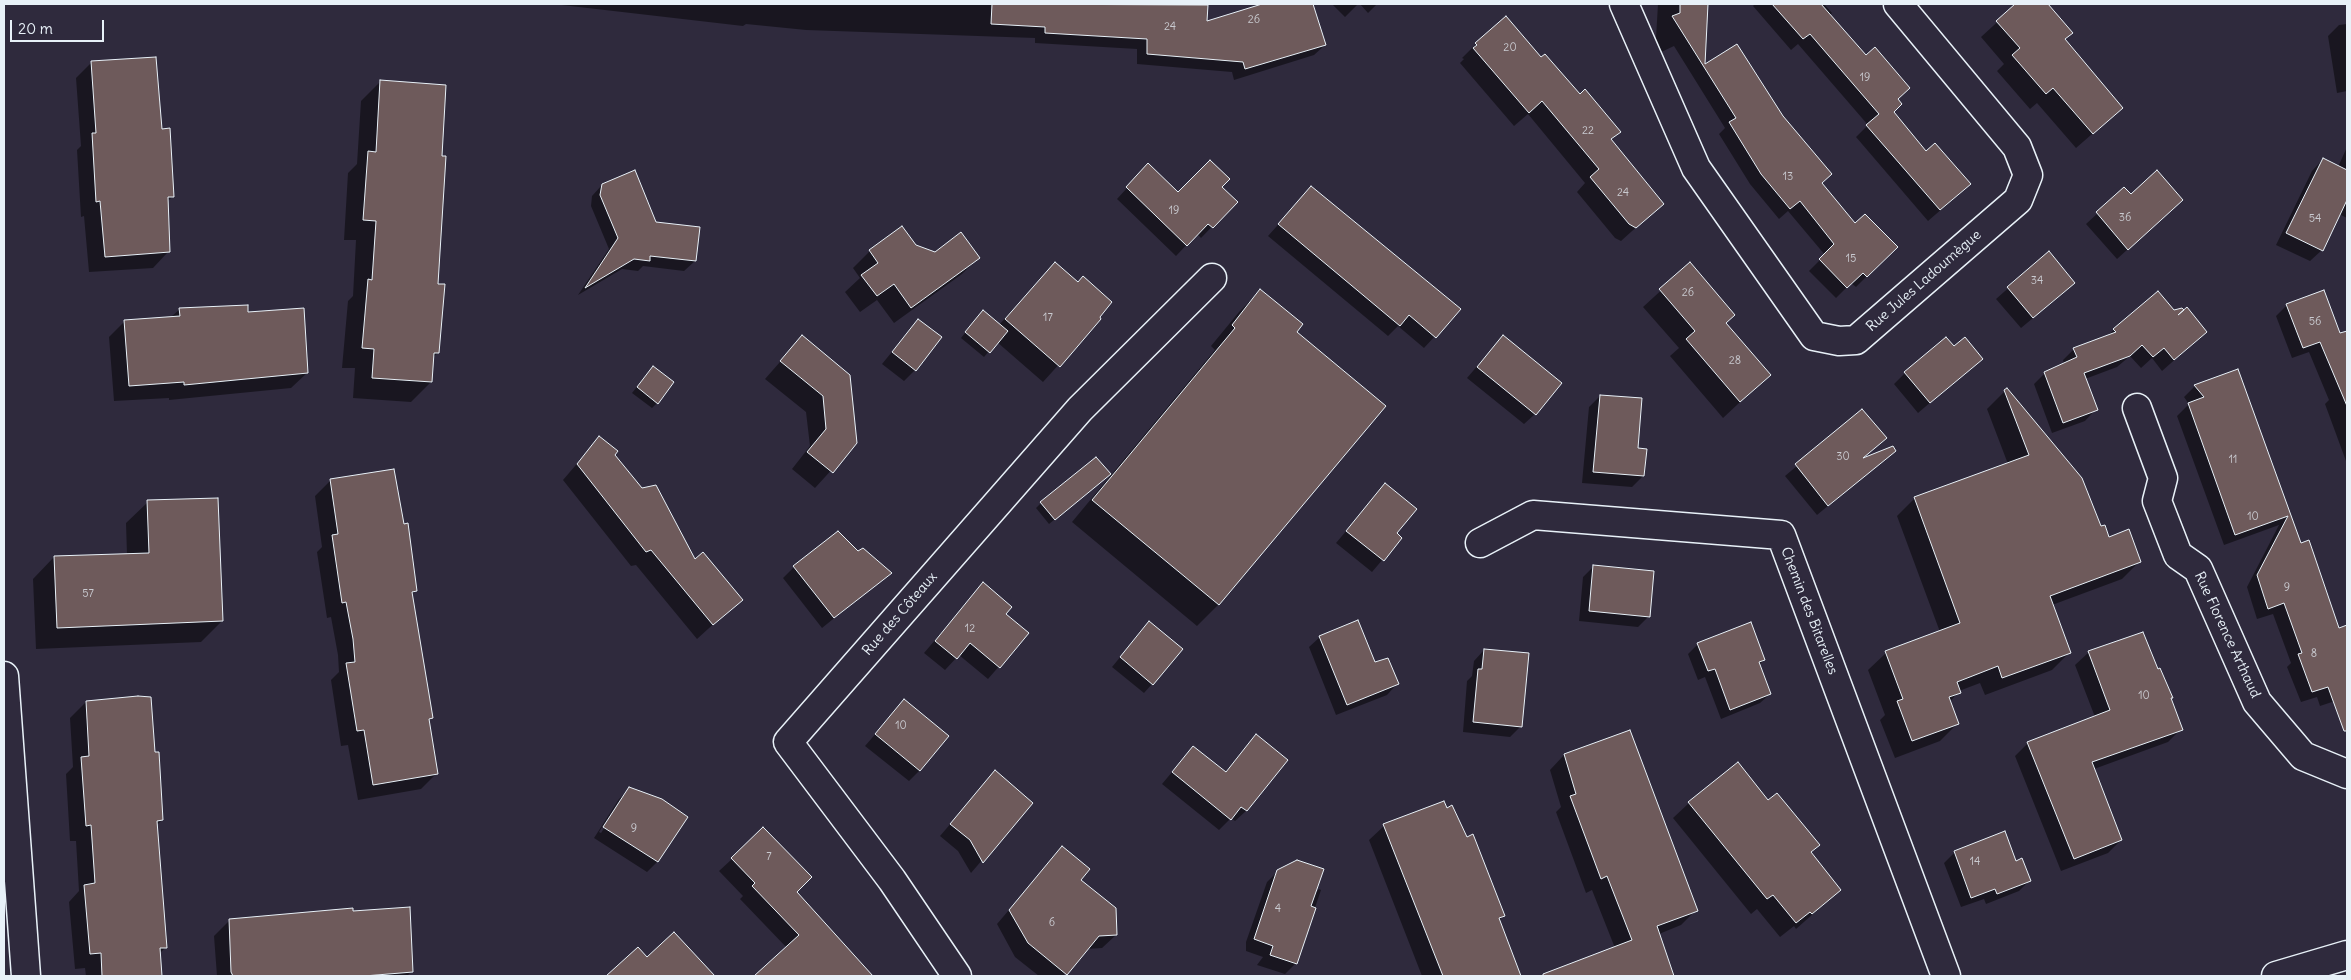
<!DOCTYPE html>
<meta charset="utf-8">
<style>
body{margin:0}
#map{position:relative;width:2351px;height:980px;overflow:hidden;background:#2f2a3d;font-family:Delius,sans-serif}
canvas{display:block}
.frame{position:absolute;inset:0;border:5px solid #e8f1f8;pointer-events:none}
.scale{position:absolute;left:10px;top:20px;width:94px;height:22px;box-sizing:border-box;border:2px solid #e8f1f8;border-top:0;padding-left:6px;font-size:15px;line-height:18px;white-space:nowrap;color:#e8f1f8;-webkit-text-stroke:4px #2f2a3d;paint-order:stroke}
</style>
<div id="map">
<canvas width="2351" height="980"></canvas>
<div class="frame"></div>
<div class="scale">20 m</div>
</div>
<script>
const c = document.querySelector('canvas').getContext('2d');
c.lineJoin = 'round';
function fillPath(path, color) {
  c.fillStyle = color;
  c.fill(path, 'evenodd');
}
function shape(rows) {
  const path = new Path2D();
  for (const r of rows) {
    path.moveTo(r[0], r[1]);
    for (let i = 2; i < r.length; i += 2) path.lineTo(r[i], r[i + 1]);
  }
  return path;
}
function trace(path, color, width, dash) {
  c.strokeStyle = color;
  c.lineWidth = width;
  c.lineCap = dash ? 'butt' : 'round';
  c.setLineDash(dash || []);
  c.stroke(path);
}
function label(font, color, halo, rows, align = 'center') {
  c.font = font + ' Delius,sans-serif';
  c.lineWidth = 4;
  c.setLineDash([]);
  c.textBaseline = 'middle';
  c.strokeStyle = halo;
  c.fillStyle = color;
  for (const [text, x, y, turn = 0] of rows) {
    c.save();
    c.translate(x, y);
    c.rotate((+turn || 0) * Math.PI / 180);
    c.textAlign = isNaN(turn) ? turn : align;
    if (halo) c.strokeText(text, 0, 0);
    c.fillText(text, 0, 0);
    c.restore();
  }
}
fillPath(shape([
 [553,4,1171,4,1206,6,1205,22,1267,4,1312,4,1325,45,1314,55,1234,80,1232,72,1137,64,1137,49,1035,43,1035,38,806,30,746,24,743,26],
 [1332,4,1358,4,1345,17],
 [1360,4,1377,4,1368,13],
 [1658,4,1707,4,1703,66,1737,46,1821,184,1855,225,1896,247,1856,287,1851,283,1836,298,1809,271,1825,255,1788,211,1779,219,1750,184,1719,134,1725,128,1674,46,1655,55],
 [1755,4,1824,4,1832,13,1830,15,1897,99,1893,112,1958,195,1928,221,1856,137,1868,125,1798,44,1791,50,1753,6],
 [2017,4,2033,4,2040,11,2071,33,2064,40,2122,108,2076,148,2037,103,2030,109,1997,71,2004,64,1981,37],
 [2347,24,2347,91,2337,93,2328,36,2339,25],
 [1476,44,1662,204,1621,241,1615,238,1577,192,1585,183,1528,114,1514,126,1460,63,1464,59,1462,58],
 [92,62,161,130,173,196,167,202,168,252,153,268,89,272,84,216,81,217,77,150,81,146,76,78],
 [381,81,438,353,432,358,431,382,411,402,353,398,355,368,342,368,348,301,353,296,356,240,344,240,348,173,357,164,361,101],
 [2347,147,2347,218,2339,214,2322,250,2310,261,2276,245,2312,171,2323,159,2338,167],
 [1138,176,1178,194,1220,187,1236,202,1201,238,1197,234,1176,256,1117,199],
 [602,185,656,223,699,228,695,261,684,271,643,266,638,271,622,269,578,295,609,249,591,206,592,196],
 [1311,188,1459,310,1424,348,1398,326,1388,336,1268,236],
 [2124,189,2130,195,2182,200,2117,259,2086,224],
 [902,228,915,246,935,254,978,258,962,274,894,323,877,300,860,312,845,292,860,278,853,268,870,251],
 [2048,253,2062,294,2021,328,1996,299],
 [1055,263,1100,319,1043,382,997,342,984,357,961,338,978,317,999,325],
 [1690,264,1725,324,1769,375,1723,418,1670,356,1679,348,1643,307],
 [1260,291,1295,332,1384,406,1218,605,1197,626,1072,522,1215,350,1211,346,1239,312],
 [2287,305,2340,335,2346,332,2347,335,2346,461,2325,404,2329,400,2309,352,2292,358,2276,316],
 [180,309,247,314,307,373,291,388,169,400,169,398,114,401,109,337,125,321,171,317],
 [918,320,915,370,904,381,882,364],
 [2114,330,2206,332,2162,371,2152,358,2141,368,2130,356,2117,367,2085,379,2096,409,2085,421,2052,433,2034,384,2045,373,2064,364,2063,360,2074,349,2107,336],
 [1503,336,1535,414,1524,424,1467,378],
 [802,337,856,443,815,488,792,469,810,446,806,412,765,379],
 [1953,348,1981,359,1918,413,1894,384,1905,373],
 [2237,371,2300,544,2338,630,2346,627,2347,630,2347,697,2320,706,2317,697,2301,702,2287,667,2291,663,2273,614,2257,619,2247,587,2279,525,2224,545,2177,416,2189,404,2184,397,2195,386],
 [648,373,657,403,652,408,632,393],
 [2005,391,2100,528,2109,538,2140,561,2122,579,2052,605,2070,652,2052,670,1985,695,1980,683,1959,691,1949,703,1957,724,1940,741,1895,758,1880,720,1885,715,1868,670,1886,653,1940,632,1897,516,1915,498,2008,464,1987,409],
 [1600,396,1637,449,1643,476,1632,487,1582,483,1589,407],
 [1862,411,1885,438,1862,459,1894,451,1817,515,1785,476],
 [599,438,695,561,741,599,697,639,636,565,631,566,563,480],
 [1104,479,1049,524,1036,508,1041,503],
 [330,481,403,526,416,590,412,595,432,718,428,722,437,773,421,789,358,800,348,745,341,746,331,680,339,672,338,655,331,617,327,618,317,552,322,547,315,496],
 [1385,485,1395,533,1401,538,1372,572,1336,543],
 [148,502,222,621,201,642,36,649,33,579,54,557,127,555,126,523],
 [858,553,890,573,822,628,783,578,794,567],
 [1594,566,1649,616,1638,627,1579,621,1583,577],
 [983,584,1004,614,1028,633,988,679,959,655,945,670,924,653],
 [1141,632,1152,684,1144,693,1112,667],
 [2142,633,2181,729,2168,742,2094,769,2121,840,2108,853,2061,871,2015,756,2028,743,2095,717,2075,665,2088,653],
 [1320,637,1397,684,1387,695,1336,715,1309,647],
 [1698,644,1764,660,1759,665,1770,694,1760,703,1721,719,1705,677,1698,680,1688,654],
 [1484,650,1521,726,1510,737,1463,732,1467,681,1472,676,1474,661],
 [904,701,920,770,909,781,865,746],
 [86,702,154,753,162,820,156,826,165,948,159,954,161,976,86,976,85,968,75,969,69,902,79,891,76,841,70,841,66,774,73,767,70,718],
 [1629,731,1696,910,1681,925,1659,934,1660,945,1672,976,1540,976,1615,948,1592,890,1586,893,1556,812,1561,807,1550,770,1564,755],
 [1256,736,1286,760,1246,811,1235,821,1231,818,1219,830,1162,784,1193,747,1225,772],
 [995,772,1031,803,971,873,958,851,940,836],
 [630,789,687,817,657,862,647,872,594,838,619,799],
 [621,798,624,798,601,833,599,832],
 [1768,801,1818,845,1810,853,1840,890,1796,929,1794,926,1780,937,1757,909,1751,914,1673,818,1689,803],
 [1384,826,1503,916,1499,921,1520,976,1422,976,1369,840],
 [1062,848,1079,880,1116,935,1102,948,1087,949,1063,976,1039,976,1015,957,997,924],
 [1955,852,2016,862,2029,881,2019,891,1986,904,1984,899,1961,907,1944,863],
 [732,859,795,892,863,967,854,976,756,976,787,948,740,899,743,896,719,871],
 [1278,871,1314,894,1319,889,1321,890,1296,963,1285,974,1257,965,1263,957,1246,951,1246,942,1267,882],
 [352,912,412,971,407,976,217,976,214,936,230,920],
 [638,949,647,959,705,967,697,976,608,976]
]), '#0007');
const building = shape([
 [992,4,1208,5,1207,21,1262,4,1313,4,1326,45,1245,69,1243,62,1147,54,1147,39,1045,33,1045,27,991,24,992,4],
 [1680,4,1708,4,1705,64,1737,44,1783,116,1832,174,1822,183,1855,223,1865,214,1898,247,1867,277,1863,273,1847,288,1819,259,1834,244,1800,201,1790,209,1761,174,1729,122,1736,118,1672,16,1680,13,1680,4],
 [1772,4,1821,4,1866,55,1875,47,1910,88,1898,99,1902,104,1894,112,1926,151,1935,143,1971,184,1940,210,1866,125,1879,114,1810,34,1803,39,1772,4],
 [2015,4,2048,4,2073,33,2065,39,2123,108,2093,134,2053,88,2046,94,2012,55,2020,48,1996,21,2015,4],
 [1506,16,1541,57,1545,54,1580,94,1585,89,1621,132,1611,139,1664,204,1636,228,1629,224,1590,177,1599,169,1542,101,1529,113,1473,48,1477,45,1475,43,1506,16],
 [156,57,162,129,170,128,174,197,168,197,170,252,105,257,100,201,96,202,92,133,96,133,91,61,156,57],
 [380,80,446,85,442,156,446,156,438,284,445,284,439,353,434,353,432,382,372,378,374,349,362,348,368,279,372,280,376,221,363,220,368,151,376,152,380,80],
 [2323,158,2347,170,2347,200,2323,251,2286,233,2323,158],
 [1210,160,1230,179,1222,187,1238,202,1213,228,1208,224,1187,246,1126,187,1148,163,1178,192,1210,160],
 [635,170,656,222,700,227,696,261,650,256,650,261,634,259,585,288,618,238,600,195,602,184,635,170],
 [2157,170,2183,200,2128,250,2096,212,2124,187,2131,194,2157,170],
 [1311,186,1461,309,1436,338,1409,315,1400,326,1278,224,1311,186],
 [902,226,916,245,935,252,961,232,980,258,911,308,894,284,877,296,861,275,878,263,869,250,902,226],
 [2049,251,2075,283,2033,318,2007,287,2049,251],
 [1055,262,1078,282,1083,276,1112,302,1100,317,1101,319,1060,367,1005,319,1055,262],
 [1690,262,1735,315,1726,323,1771,375,1740,402,1686,339,1695,331,1659,289,1690,262],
 [1260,289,1303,324,1297,332,1386,406,1219,605,1092,500,1235,328,1232,325,1260,289],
 [2324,290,2340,333,2347,331,2347,406,2320,342,2303,348,2286,304,2324,290],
 [2158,291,2174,310,2182,308,2184,310,2178,315,2187,307,2207,332,2174,360,2164,348,2153,357,2142,345,2130,356,2084,373,2098,410,2063,423,2044,372,2077,357,2073,348,2116,332,2113,329,2158,291],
 [248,305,248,312,304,308,308,373,184,385,184,382,129,386,124,320,180,316,179,308,248,305],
 [983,310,1008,331,990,353,965,332,983,310],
 [918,319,942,337,916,371,892,352,918,319],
 [802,335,850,375,857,443,833,473,807,452,826,429,823,396,780,361,802,335],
 [1503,335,1562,383,1536,415,1477,367,1503,335],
 [1946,337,1954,346,1965,337,1983,359,1930,403,1904,372,1946,337],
 [653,366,674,382,658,404,637,387,653,366],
 [2238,369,2301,543,2309,540,2339,628,2347,625,2347,731,2344,731,2328,687,2312,692,2298,654,2302,653,2284,603,2268,609,2257,575,2288,516,2235,535,2188,403,2204,397,2194,385,2238,369],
 [2007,388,2082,478,2101,526,2105,525,2109,537,2129,529,2141,562,2050,596,2071,653,2002,678,1998,666,1957,682,1961,693,1949,697,1959,724,1912,741,1897,701,1903,699,1885,651,1960,623,1914,497,2029,455,2004,390,2007,388],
 [1600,395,1642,398,1638,448,1647,449,1644,476,1593,472,1600,395],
 [1862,409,1887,438,1863,458,1893,446,1896,451,1828,506,1795,464,1862,409],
 [599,436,618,451,615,455,642,488,656,485,695,559,703,552,743,600,713,625,651,550,646,552,577,464,599,436],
 [1096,457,1111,474,1055,520,1040,502,1096,457],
 [394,469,404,524,408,523,417,591,412,592,433,718,429,719,438,774,373,785,364,730,357,731,346,663,355,662,353,639,346,602,342,603,332,535,338,534,330,479,394,469],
 [1385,483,1417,509,1397,533,1402,538,1384,561,1346,531,1385,483],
 [218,498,223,621,57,628,54,556,149,553,147,500,218,498],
 [838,531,858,551,863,548,892,573,834,618,793,566,838,531],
 [1593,565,1654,571,1650,617,1589,611,1593,565],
 [983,582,1012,607,1006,614,1029,633,1000,668,970,643,957,659,935,641,983,582],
 [1358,620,1375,662,1388,658,1399,684,1347,705,1319,636,1358,620],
 [1149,621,1183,649,1153,685,1120,657,1149,621],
 [1751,622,1765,660,1759,662,1771,694,1730,710,1715,669,1708,671,1697,643,1751,622],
 [2143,632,2158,669,2160,668,2173,698,2171,698,2183,730,2092,762,2122,840,2074,859,2027,742,2110,710,2088,651,2143,632],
 [1484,649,1529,653,1522,727,1473,722,1478,669,1482,669,1484,649],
 [138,696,151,697,155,752,159,752,163,820,157,821,167,948,160,948,162,976,102,976,101,953,90,954,84,885,95,883,91,825,86,826,81,757,89,756,86,701,138,696],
 [904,699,949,736,920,771,875,734,904,699],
 [1630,730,1698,911,1657,926,1674,976,1543,976,1543,974,1632,940,1607,876,1601,879,1570,796,1576,794,1564,754,1630,730],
 [1256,734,1288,760,1247,811,1241,807,1231,820,1172,772,1193,746,1226,772,1256,734],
 [1738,762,1768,800,1777,793,1787,805,1820,845,1811,852,1841,890,1812,914,1810,912,1796,923,1773,895,1767,899,1688,802,1738,762],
 [995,770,1033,803,983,863,970,840,950,824,995,770],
 [629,787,662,799,688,817,658,862,603,827,629,787],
 [1444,801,1447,808,1452,805,1467,837,1473,834,1505,916,1499,918,1521,976,1443,976,1383,824,1444,801],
 [763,827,812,877,797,892,873,976,754,976,799,935,752,886,755,883,731,858,763,827],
 [2005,831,2016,861,2022,858,2031,881,1997,894,1995,889,1971,898,1954,851,2005,831],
 [1062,846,1090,869,1081,880,1116,908,1117,935,1099,936,1067,975,1028,943,1009,910,1062,846],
 [1297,860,1324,869,1311,906,1316,908,1297,964,1270,955,1273,946,1254,939,1277,870,1297,860],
 [410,907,413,972,364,976,233,976,231,972,229,919,353,908,353,911,410,907],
 [674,932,715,976,606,976,638,947,647,957,674,932]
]);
fillPath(building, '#6e5a5b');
trace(building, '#e8f1f8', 1);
const minor = shape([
 [1624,4,1696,168,1814,336,1839,341,1856,340,2018,200,2028,175,2017,147,1898,4],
 [2137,408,2163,478,2157,501,2178,555,2198,569,2257,702,2303,756,2347,774],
 [1480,543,1533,515,1781,535,1946,976],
 [4,676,26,976],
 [957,976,892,880,788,742,1080,409,1212,278]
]);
const primary = shape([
 [2276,976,2347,955]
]);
trace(minor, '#e8f1f8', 31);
trace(primary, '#e8f1f8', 31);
trace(minor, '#2f2a3d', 28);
trace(primary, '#2f2a3d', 28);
label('11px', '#cacbd1', null, [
 ["26",1254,20],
 ["24",1170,27],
 ["20",1510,48],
 ["19",1865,78],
 ["22",1588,131],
 ["13",1788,177],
 ["24",1623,193],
 ["19",1174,211],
 ["36",2125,218],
 ["54",2315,219],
 ["15",1851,259],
 ["34",2037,281],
 ["26",1688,293],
 ["17",1048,318],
 ["56",2315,322],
 ["28",1735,361],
 ["30",1843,457],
 ["11",2233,460],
 ["10",2253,517],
 ["9",2287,588],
 ["57",88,594],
 ["12",970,629],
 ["8",2314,654],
 ["10",2144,696],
 ["10",901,726],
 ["9",634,829],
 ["7",769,857],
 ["14",1975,862],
 ["4",1278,909],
 ["6",1052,923]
]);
label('14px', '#e8f1f8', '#2f2a3d', [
 ["Rue Jules Ladoumègue",1924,281,-41],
 ["Chemin des Bitarelles",1809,611,69],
 ["Rue des Côteaux",900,614,-49],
 ["Rue Florence Arthaud",2227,635,65]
]);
</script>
